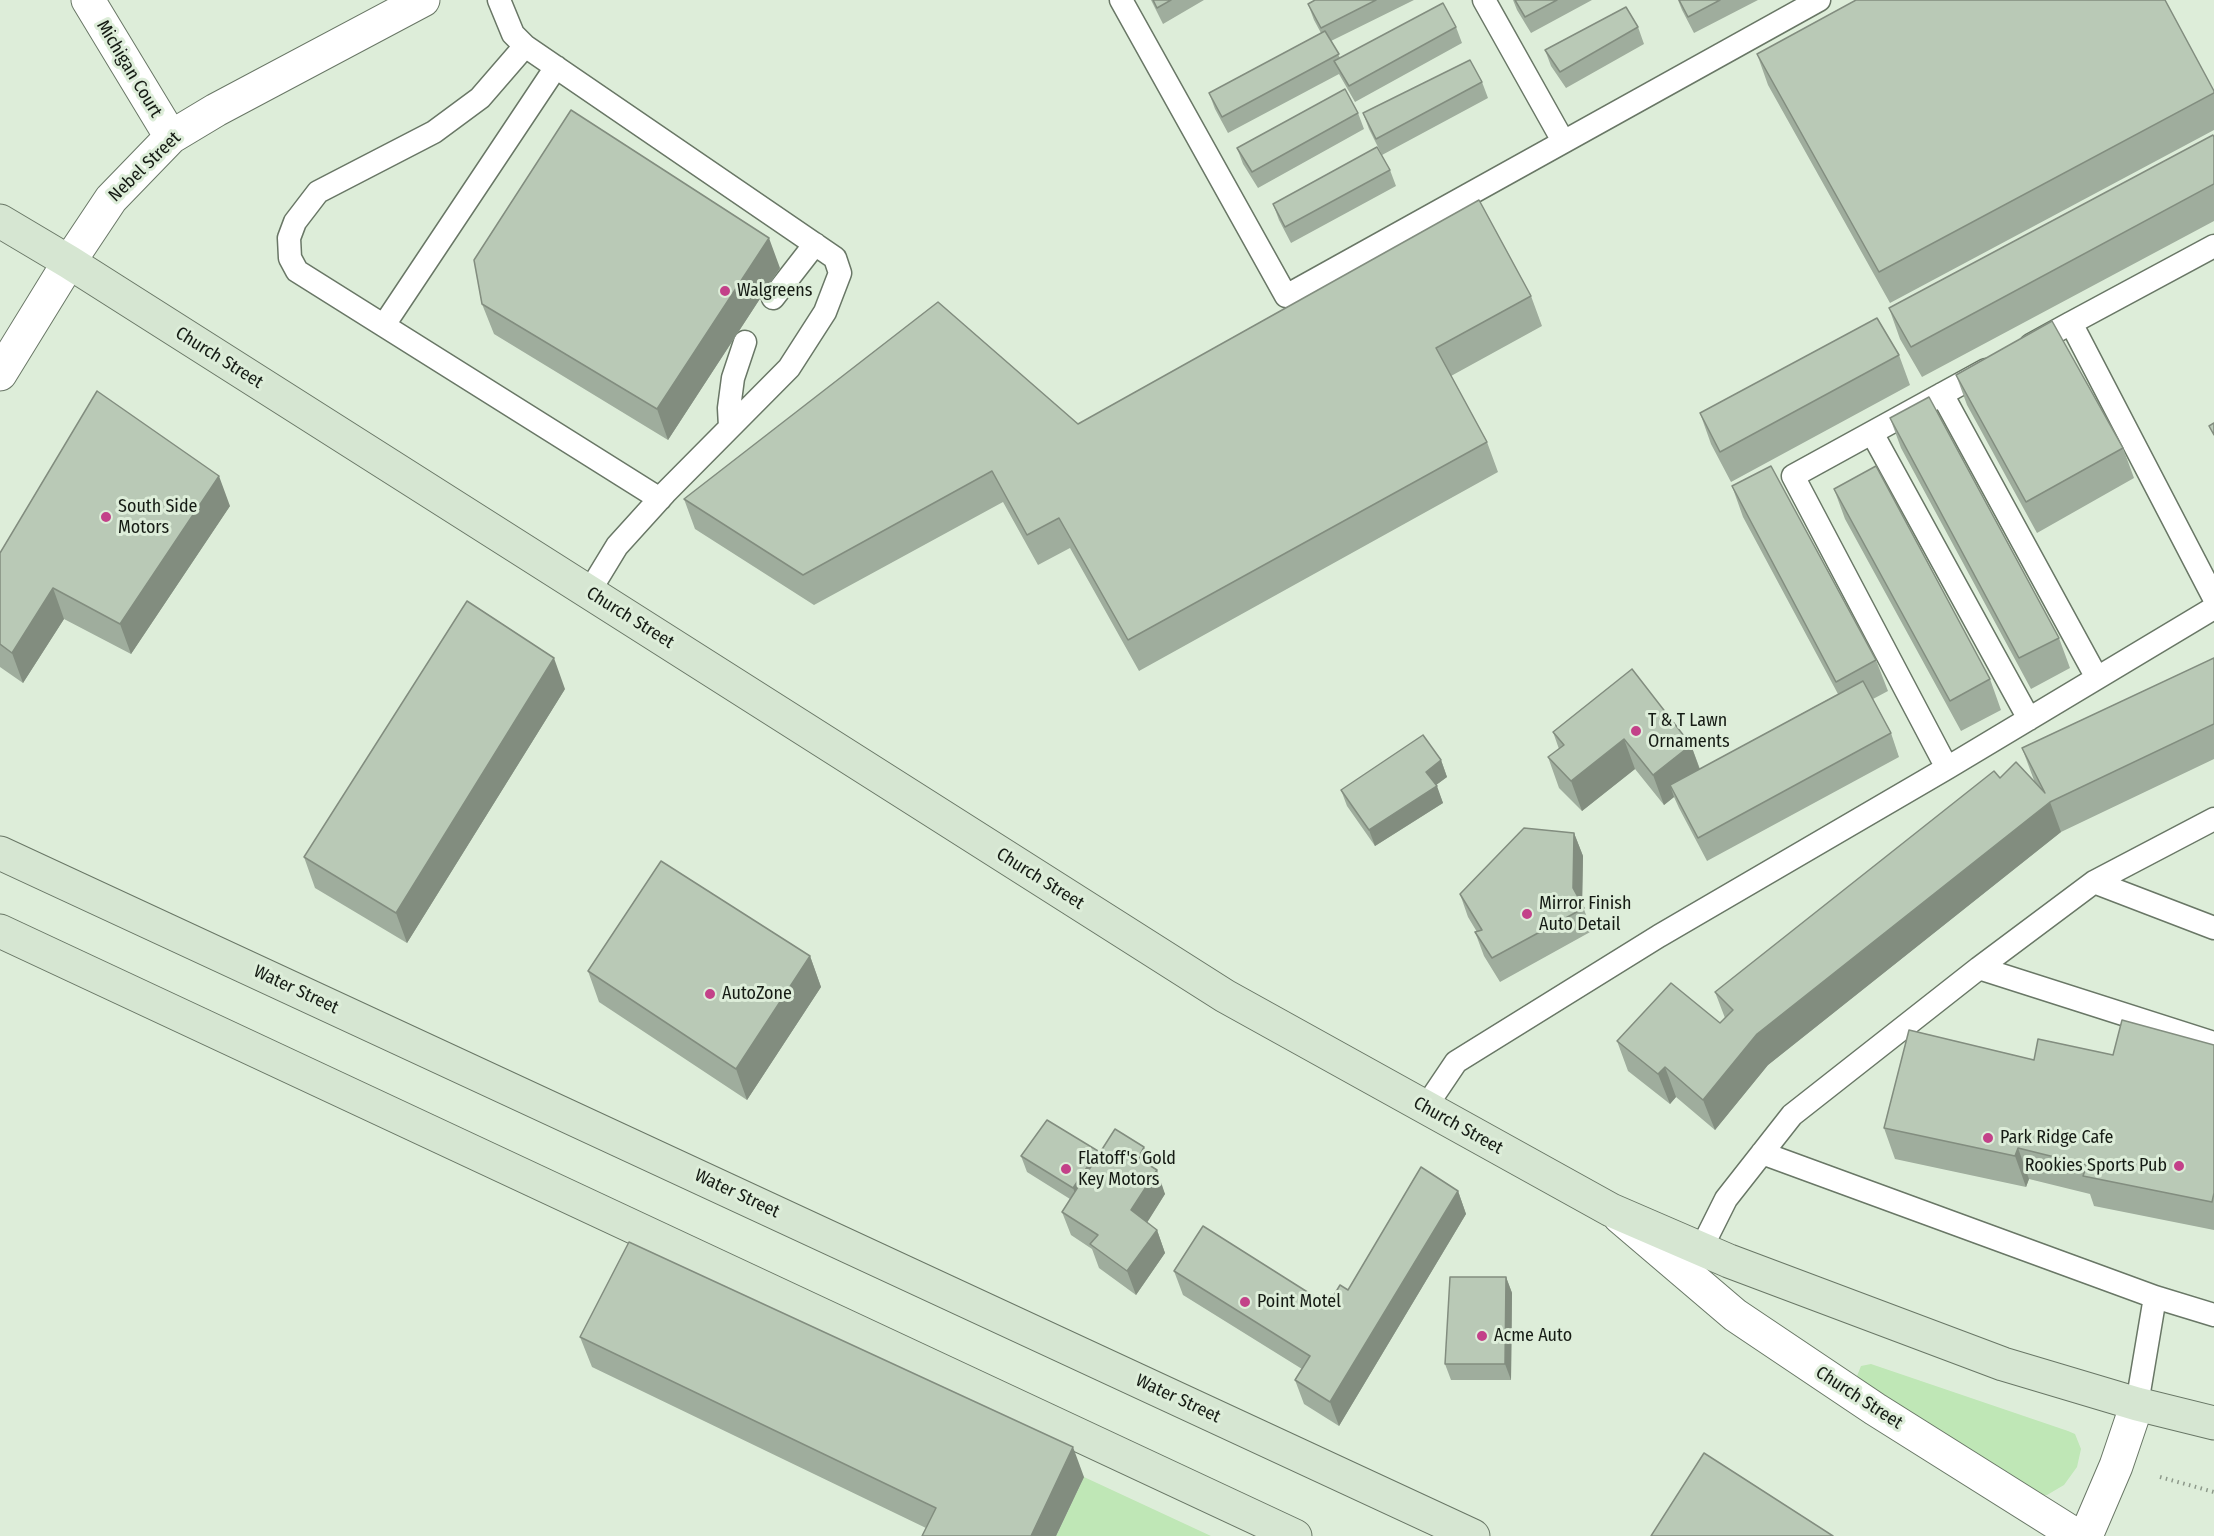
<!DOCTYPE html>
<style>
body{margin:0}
canvas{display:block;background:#ddedd9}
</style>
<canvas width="2214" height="1536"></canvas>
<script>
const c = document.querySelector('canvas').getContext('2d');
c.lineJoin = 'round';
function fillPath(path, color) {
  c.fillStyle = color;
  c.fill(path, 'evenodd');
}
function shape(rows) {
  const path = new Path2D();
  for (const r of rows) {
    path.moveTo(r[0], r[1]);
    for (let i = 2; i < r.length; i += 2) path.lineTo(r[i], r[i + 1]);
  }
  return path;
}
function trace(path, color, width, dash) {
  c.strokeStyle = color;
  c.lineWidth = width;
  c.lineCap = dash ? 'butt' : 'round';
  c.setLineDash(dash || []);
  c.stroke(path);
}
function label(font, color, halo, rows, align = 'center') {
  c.font = font + ' "Fira Sans Condensed",sans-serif';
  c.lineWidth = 6;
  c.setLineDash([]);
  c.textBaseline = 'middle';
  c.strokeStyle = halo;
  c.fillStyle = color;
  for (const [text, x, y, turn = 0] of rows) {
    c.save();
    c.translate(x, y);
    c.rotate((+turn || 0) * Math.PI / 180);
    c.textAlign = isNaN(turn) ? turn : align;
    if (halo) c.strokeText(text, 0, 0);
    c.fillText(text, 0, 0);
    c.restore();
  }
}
fillPath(shape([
 [1871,1364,2068,1431,2075,1434,2081,1449,2077,1467,2064,1485,2047,1495,2040,1495,1858,1382,1857,1376,1861,1366],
 [1084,1477,1211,1536,1056,1536]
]), '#bfe7b6');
const service = shape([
 [499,0,513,34,525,46,835,258,840,273,825,312,789,368,665,493,617,546,589,592],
 [1121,0,1286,296,1819,0],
 [1484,0,1563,141],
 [525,46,480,98,434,132,318,192,295,222,289,238,290,258,297,271,660,499],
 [773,298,815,244],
 [2071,323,2214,246],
 [384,325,556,67],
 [2031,345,2071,323,2214,598],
 [1942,394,2097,678],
 [730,427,729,408,733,378,745,342],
 [1872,433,2029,719],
 [1947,768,1793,476,1986,370],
 [2094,882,2214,928],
 [1979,968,2214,1043],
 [1425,1108,1456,1062,1659,936,1947,768,2214,608],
 [1762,1153,2155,1297,2137,1404],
 [1701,1249,1726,1199,1792,1115,1979,968,2094,882,2214,819],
 [2155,1297,2214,1315]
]);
const minor = shape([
 [88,0,171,137],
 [69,262,111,199,171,137,216,110,423,0],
 [1620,1217,1735,1315,1875,1409,2077,1536],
 [2086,1536,2116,1466,2137,1404]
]);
const tertiary = shape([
 [0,374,69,262]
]);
const secondary = shape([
 [0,221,69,262,1225,996,1611,1210,1729,1261,2003,1364,2137,1404,2214,1423],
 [0,853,1473,1536],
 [0,931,1295,1536]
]);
trace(service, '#697766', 25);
trace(minor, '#697766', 35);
trace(tertiary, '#697766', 35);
trace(secondary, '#697766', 35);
trace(shape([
 [2160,1477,2214,1492]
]), '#8d998a', 4, [1.5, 4.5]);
trace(service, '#fff', 22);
trace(minor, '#fff', 33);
trace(tertiary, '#fff', 33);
trace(secondary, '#d6e6d2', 33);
fillPath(shape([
 [1151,0,1204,0,1163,24],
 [1315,0,1414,0,1331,41,1340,58,1456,27,1462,43,1355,102,1339,74,1228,133,1215,109,1209,93,1321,33,1314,20,1308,4],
 [1513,0,1592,0,1531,33,1517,10],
 [1678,0,1758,0,1694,33,1682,10],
 [1638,27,1644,44,1566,88,1551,66,1545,50],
 [1757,54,2214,93,2214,130,1890,303,1768,85],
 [1482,82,1488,98,1382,155,1369,129,1363,113],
 [1358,113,1364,129,1258,188,1243,164,1237,148],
 [2214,137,2214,221,1922,377,1900,339,1889,308],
 [1390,170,1396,186,1291,243,1279,220,1273,204],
 [780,268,668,440,494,334,482,304],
 [1531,296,1542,326,1451,376,1487,442,1498,472,1139,671,1070,548,1038,565,1003,502,814,605,695,529,684,499,1078,424],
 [1899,355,1910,385,1731,482,1711,444,1700,413],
 [1956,375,2123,448,2134,478,2037,533,1967,405],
 [1890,418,2059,638,2070,668,2031,689,1901,448],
 [1732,486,1876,660,1888,691,1873,699,1891,733,1899,757,1707,861,1679,808,1674,797,1664,805,1635,769,1582,811,1559,788,1548,757,1559,749,1553,732,1691,745,1700,769,1838,694,1743,517],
 [1834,489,1990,679,2001,710,1961,731,1845,519],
 [230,506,131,654,64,619,23,683,0,667,0,553],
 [2214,658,2214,759,2061,832,1768,1065,1715,1130,1676,1097,1670,1104,1628,1071,1617,1041,1720,1023,1725,1018,1715,992,2000,778,2035,783,2022,748],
 [565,689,407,943,315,888,304,857],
 [1441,760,1447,777,1436,785,1443,803,1375,846,1347,806,1341,790],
 [1574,833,1583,856,1582,904,1592,931,1500,982,1484,956,1475,932,1477,932,1468,917,1460,894],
 [810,956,821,987,747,1100,599,1002,588,971],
 [2214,1045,2214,1230,2094,1206,2090,1194,2029,1179,2026,1187,1895,1159,1884,1128,2034,1060,2113,1055],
 [1144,1147,1150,1166,1165,1194,1147,1222,1157,1230,1165,1253,1136,1295,1099,1268,1092,1249,1071,1235,1062,1212,1070,1199,1027,1172,1021,1156,1099,1154],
 [1458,1191,1466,1214,1339,1426,1304,1404,1295,1380,1302,1369,1183,1295,1174,1271,1328,1305,1348,1290],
 [1506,1277,1512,1293,1511,1380,1451,1380,1445,1364],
 [580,1337,1084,1477,1056,1536,922,1536,926,1528,592,1367]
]), '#9fad9d');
fillPath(shape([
 [769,238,780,268,668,440,657,409],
 [219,476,230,506,131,654,120,624],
 [53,588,64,619,23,683,12,653],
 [554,658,565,689,407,943,396,913],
 [1624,739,1635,769,1582,811,1571,781],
 [1691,745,1702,776,1670,785,1674,797,1664,805,1653,775],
 [1441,760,1447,777,1432,788,1426,772],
 [1437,786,1443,803,1375,846,1369,830],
 [2050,802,2061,832,1768,1065,1715,1130,1703,1100,1757,1034],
 [1574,833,1583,856,1582,908,1573,888],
 [810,956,821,987,747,1100,736,1069],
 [1665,1067,1676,1097,1670,1104,1658,1074],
 [1144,1147,1152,1171,1138,1158],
 [2018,1148,2029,1179,2026,1187,2015,1156],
 [1098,1151,1104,1167,1079,1204,1073,1188],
 [1157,1170,1165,1194,1140,1234,1131,1210],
 [1458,1191,1466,1214,1339,1426,1330,1402],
 [1157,1230,1165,1253,1136,1295,1127,1271],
 [1506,1277,1512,1293,1511,1380,1505,1364],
 [1073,1447,1084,1477,1056,1536,1031,1536]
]), '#828d7f');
const building = shape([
 [1153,0,1171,0,1157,8,1153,0],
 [1315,0,1376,0,1321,28,1308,4,1315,0],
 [1515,0,1557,0,1525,17,1515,0],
 [1679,0,1720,0,1688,17,1679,0],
 [1856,0,2165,0,2214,91,2214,93,1879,272,1757,54,1856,0],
 [1443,3,1456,27,1349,86,1334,61,1443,3],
 [1626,7,1638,27,1560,72,1545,50,1626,7],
 [1325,31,1339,54,1222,117,1209,93,1325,31],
 [1470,60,1482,82,1376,139,1363,113,1470,60],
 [1345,89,1358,113,1252,172,1237,148,1345,89],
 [571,110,769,238,657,409,482,304,474,260,571,110],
 [2213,135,2214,137,2214,184,1911,347,1889,308,2213,135],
 [1377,147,1390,170,1285,227,1273,204,1377,147],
 [1479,200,1531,296,1436,348,1487,442,1128,640,1059,518,1027,535,992,471,803,575,684,499,938,302,1078,424,1479,200],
 [1877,318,1899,355,1720,452,1700,413,1877,318],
 [2052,321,2123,448,2026,502,1956,375,2052,321],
 [97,391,219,476,120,624,53,588,12,653,0,644,0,553,97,391],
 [1929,397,2059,638,2019,658,1890,418,1929,397],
 [2214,423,2214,435,2209,426,2214,423],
 [1771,466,1876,660,1836,682,1732,486,1771,466],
 [1876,466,1990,679,1950,701,1834,489,1876,466],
 [467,601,554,658,396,913,304,857,467,601],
 [2214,658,2214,724,2050,802,1757,1034,1703,1100,1665,1067,1658,1074,1617,1041,1671,983,1720,1023,1733,1010,1715,992,1994,771,2000,778,2016,762,2045,793,2022,748,2214,658],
 [1632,669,1691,745,1653,775,1624,739,1571,781,1548,757,1564,745,1553,732,1632,669],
 [1863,681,1891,733,1698,838,1670,785,1863,681],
 [1423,735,1441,760,1426,772,1437,786,1369,830,1341,790,1423,735],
 [1524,828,1574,833,1573,888,1584,908,1492,958,1475,932,1482,930,1460,894,1524,828],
 [661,861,810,956,736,1069,588,971,661,861],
 [2122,1020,2214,1045,2214,1193,2212,1202,2083,1176,2087,1165,2018,1148,2015,1156,1884,1128,1909,1030,2034,1060,2038,1039,2113,1055,2122,1020],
 [1047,1120,1098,1151,1073,1188,1021,1156,1047,1120],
 [1115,1129,1144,1147,1138,1158,1157,1170,1131,1210,1157,1230,1127,1271,1090,1244,1098,1235,1062,1212,1115,1129],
 [1421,1167,1458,1191,1330,1402,1295,1380,1310,1356,1174,1271,1203,1226,1328,1305,1340,1285,1348,1290,1421,1167],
 [629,1242,1073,1447,1031,1536,922,1536,936,1508,580,1337,629,1242],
 [1450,1277,1506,1277,1505,1364,1445,1364,1450,1277],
 [1704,1453,1833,1536,1651,1536,1704,1453]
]);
fillPath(building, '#b9c9b6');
trace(building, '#828d7f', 1.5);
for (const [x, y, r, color] of [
 [725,291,6,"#c34189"],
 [106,517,6,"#c34189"],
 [1636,731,6,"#c34189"],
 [1527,914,6,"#c34189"],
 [710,994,6,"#c34189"],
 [1988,1138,6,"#c34189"],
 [2179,1166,6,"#c34189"],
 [1066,1169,6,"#c34189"],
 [1245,1302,6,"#c34189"],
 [1482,1336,6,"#c34189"]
]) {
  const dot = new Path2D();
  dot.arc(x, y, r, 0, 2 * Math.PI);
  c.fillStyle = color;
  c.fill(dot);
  trace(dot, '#ddedd9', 2);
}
label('18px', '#151b14', '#ddedd9', [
 ["Michigan Court",129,69,59],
 ["Nebel Street",145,167,-44],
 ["Church Street",219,358,32],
 ["Church Street",630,618,32],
 ["Church Street",1040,879,32],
 ["Water Street",296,990,25],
 ["Church Street",1458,1126,29],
 ["Water Street",737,1194,25],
 ["Church Street",1859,1398,33],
 ["Water Street",1178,1399,25]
]);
label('18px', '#151b14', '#ddedd9', [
 ["Walgreens",737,291],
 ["South Side",118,507],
 ["Motors",118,528],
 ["T & T Lawn",1648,721],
 ["Ornaments",1648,742],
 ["Mirror Finish",1539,904],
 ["Auto Detail",1539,925],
 ["AutoZone",722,994],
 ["Park Ridge Cafe",2000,1138],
 ["Flatoff's Gold",1078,1159],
 ["Key Motors",1078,1180],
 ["Rookies Sports Pub",2167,1166,"right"],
 ["Point Motel",1257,1302],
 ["Acme Auto",1494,1336]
], 'left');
</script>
